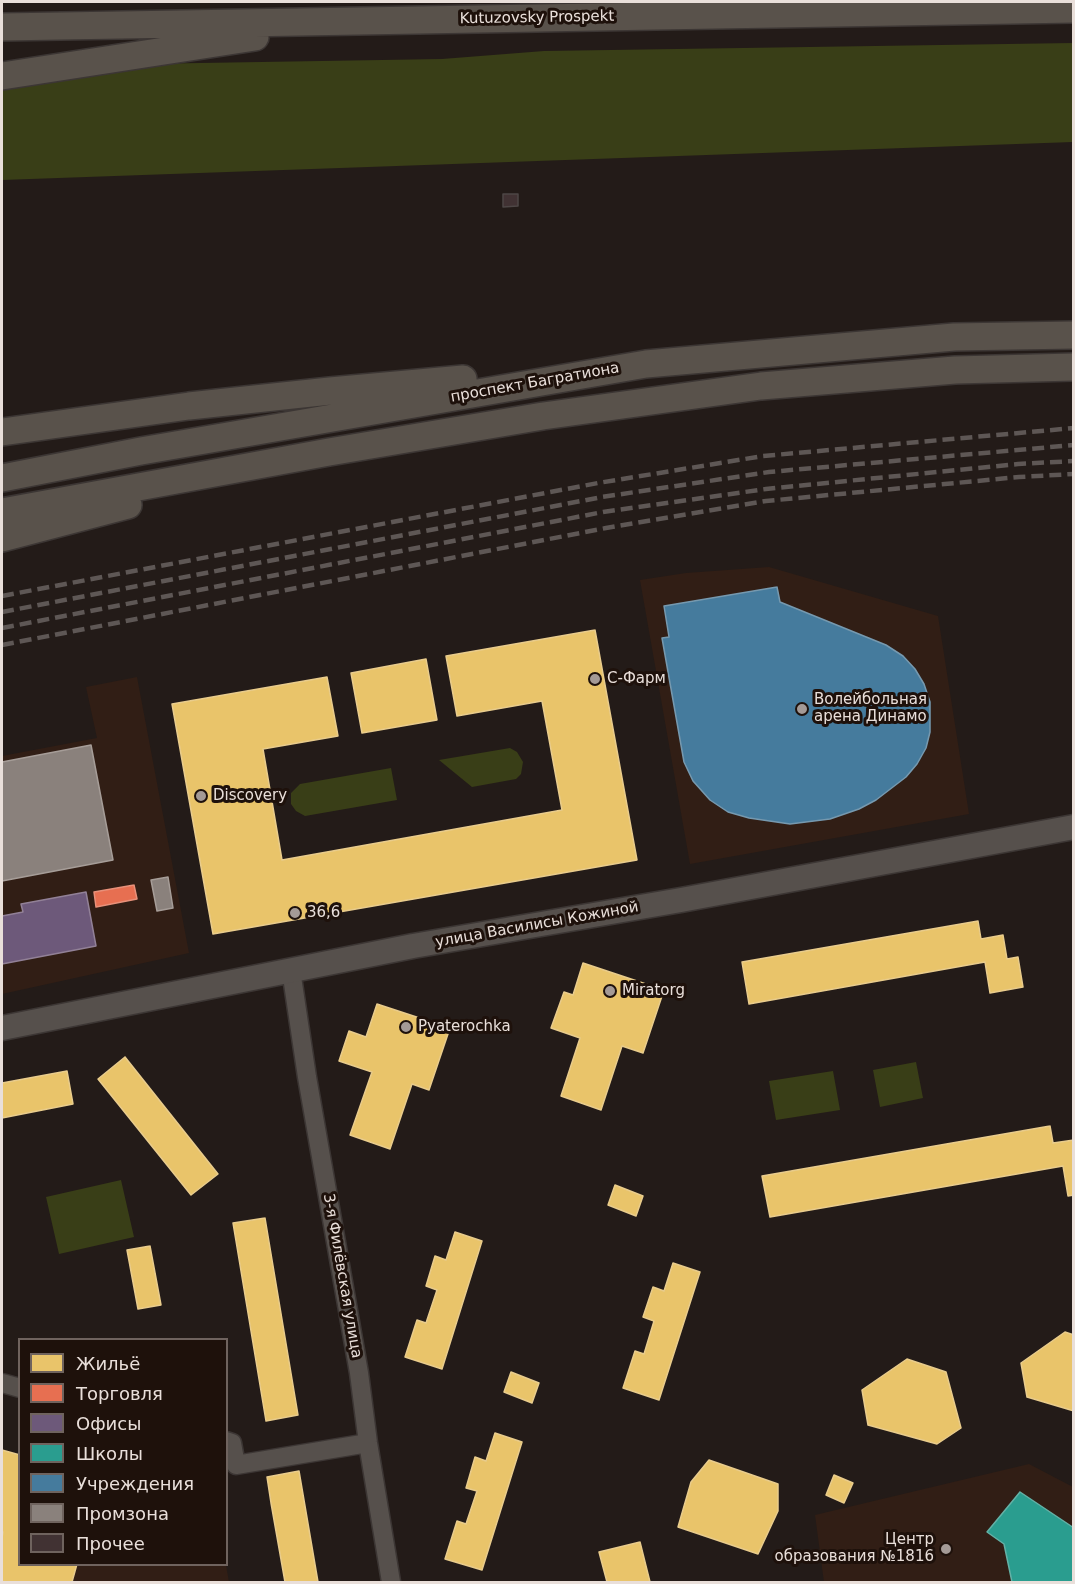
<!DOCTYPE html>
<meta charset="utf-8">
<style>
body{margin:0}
#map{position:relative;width:1075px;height:1584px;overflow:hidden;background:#231b18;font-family:"DejaVu Sans",sans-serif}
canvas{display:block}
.frame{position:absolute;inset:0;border:3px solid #e9dfda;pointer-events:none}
.legend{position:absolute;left:18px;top:1338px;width:210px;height:228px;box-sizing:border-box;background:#1e110b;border:2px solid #6f635e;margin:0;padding:8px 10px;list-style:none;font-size:18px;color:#e9dfda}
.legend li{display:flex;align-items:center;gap:12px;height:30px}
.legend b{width:30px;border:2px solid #6f635e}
</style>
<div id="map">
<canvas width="1075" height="1584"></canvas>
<div class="frame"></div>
<ul class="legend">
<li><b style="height:16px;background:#e9c46a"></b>Жильё</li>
<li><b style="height:16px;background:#e76f51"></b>Торговля</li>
<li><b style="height:16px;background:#6d597a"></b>Офисы</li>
<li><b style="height:16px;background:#2a9d8f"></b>Школы</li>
<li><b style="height:16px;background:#457b9d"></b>Учреждения</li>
<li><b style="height:16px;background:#8a817c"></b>Промзона</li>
<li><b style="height:16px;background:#413233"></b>Прочее</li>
</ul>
</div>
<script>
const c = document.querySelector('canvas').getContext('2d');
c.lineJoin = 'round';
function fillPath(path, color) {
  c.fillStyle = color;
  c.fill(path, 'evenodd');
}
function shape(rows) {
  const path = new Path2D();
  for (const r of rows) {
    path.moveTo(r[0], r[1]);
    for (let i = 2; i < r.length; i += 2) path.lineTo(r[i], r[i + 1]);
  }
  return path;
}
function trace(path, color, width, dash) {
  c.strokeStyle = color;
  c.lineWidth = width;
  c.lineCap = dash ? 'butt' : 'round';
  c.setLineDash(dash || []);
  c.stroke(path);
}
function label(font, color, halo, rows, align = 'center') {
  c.font = font + ' "DejaVu Sans",sans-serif';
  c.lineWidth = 6;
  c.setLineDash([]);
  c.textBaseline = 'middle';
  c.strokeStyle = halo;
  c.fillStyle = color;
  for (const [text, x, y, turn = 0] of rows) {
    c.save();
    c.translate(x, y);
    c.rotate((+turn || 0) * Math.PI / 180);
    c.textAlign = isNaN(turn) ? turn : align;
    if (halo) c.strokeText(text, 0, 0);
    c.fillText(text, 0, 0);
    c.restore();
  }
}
fillPath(shape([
 [769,567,938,616,969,814,690,864,640,580,686,573],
 [137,677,189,953,2,994,2,756,97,738,86,687],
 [1029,1464,1073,1487,1073,1582,822,1582,824,1582,815,1515],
 [77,1565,226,1565,229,1582,72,1582]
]), '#311e15');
fillPath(shape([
 [1073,43,1073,142,2,180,2,85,140,64,442,59,544,51],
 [510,748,517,752,523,762,521,774,516,779,472,787,439,760],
 [391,768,397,800,305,816,296,811,291,804,291,793,300,784],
 [916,1062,923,1098,880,1107,873,1070],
 [833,1071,840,1110,776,1120,769,1081],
 [121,1180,134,1237,59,1254,46,1197]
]), '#393e17');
const homes = shape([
 [595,630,637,860,213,934,172,704,327,677,338,736,263,749,282,860,562,810,542,701,457,716,446,656,595,630],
 [426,659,437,720,362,733,351,673,426,659],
 [978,921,981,939,1003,935,1007,959,1018,957,1023,987,990,993,985,962,749,1004,742,962,978,921],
 [583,963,664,990,643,1053,622,1046,601,1110,561,1096,580,1038,551,1028,564,992,573,995,583,963],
 [377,1004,450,1028,429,1090,412,1084,390,1149,350,1135,372,1072,339,1061,349,1031,366,1037,377,1004],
 [125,1057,218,1174,191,1195,98,1079,125,1057],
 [67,1071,73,1104,2,1118,2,1083,67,1071],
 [1050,1126,1053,1143,1074,1140,1074,1195,1068,1196,1063,1166,770,1217,762,1176,1050,1126],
 [615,1185,643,1196,636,1216,608,1205,615,1185],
 [265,1218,298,1415,266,1421,233,1223,265,1218],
 [455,1232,482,1241,442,1369,405,1357,417,1320,426,1323,437,1290,426,1286,435,1256,446,1260,455,1232],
 [150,1246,161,1305,138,1309,127,1250,150,1246],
 [673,1263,700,1272,659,1400,623,1388,635,1351,644,1354,654,1321,643,1317,653,1287,664,1291,673,1263],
 [1065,1332,1074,1335,1074,1411,1027,1397,1021,1363,1065,1332],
 [907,1359,946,1372,961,1428,937,1444,868,1425,862,1390,907,1359],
 [511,1372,539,1383,532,1403,504,1392,511,1372],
 [495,1433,522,1442,482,1570,445,1559,457,1521,466,1524,477,1491,466,1488,475,1457,486,1461,495,1433],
 [2,1450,20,1455,20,1564,77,1564,72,1582,2,1582,2,1538,3,1532,2,1531,2,1450],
 [709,1460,778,1484,778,1511,758,1554,678,1527,691,1482,709,1460],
 [299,1471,318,1582,285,1582,271,1503,267,1477,299,1471],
 [834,1475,853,1483,844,1503,826,1495,834,1475],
 [640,1542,650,1582,607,1582,599,1552,640,1542]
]);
fillPath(homes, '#e9c46a');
trace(homes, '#e9cc8c', 1.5);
const shops = shape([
 [134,885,137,899,96,907,94,892,134,885]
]);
fillPath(shops, '#e76f51');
trace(shops, '#e8917a', 1.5);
const offices = shape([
 [86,892,96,946,2,964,2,916,23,912,21,904,86,892]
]);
fillPath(offices, '#6d597a');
trace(offices, '#928197', 1.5);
const schools = shape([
 [1020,1492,1074,1528,1074,1582,1012,1582,1004,1544,987,1532,1020,1492]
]);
fillPath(schools, '#2a9d8f');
trace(schools, '#63b1a6', 1.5);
const public = shape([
 [777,587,780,602,886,645,903,656,915,669,924,684,930,702,930,732,926,748,917,764,906,777,876,800,859,809,830,819,790,824,749,818,728,812,710,800,693,781,684,762,662,638,669,637,664,606,777,587]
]);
fillPath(public, '#457b9d');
trace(public, '#7699af', 1.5);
const industry = shape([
 [91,745,113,860,2,881,2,762,91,745],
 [168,877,173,908,157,911,151,880,168,877]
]);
fillPath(industry, '#8a817c');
trace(industry, '#a69d98', 1.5);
const building = shape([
 [503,194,518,194,518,206,503,207,503,194]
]);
fillPath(building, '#413233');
trace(building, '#4e4746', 1.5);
const street = shape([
 [291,970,307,1077,359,1373,368,1443,391,1582],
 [2,1383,20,1388],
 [226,1441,232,1443,236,1465,368,1443]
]);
const secondary = shape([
 [2,1028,413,946,681,900,1074,827]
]);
const primary = shape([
 [2,27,1074,9],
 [2,76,255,37],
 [2,432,189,406,330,391,463,379],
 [2,478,141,451,646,364,954,337,1074,335],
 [2,512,329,452,543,416,761,386,955,370,1074,367],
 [2,538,128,505]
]);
trace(street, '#3c3634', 21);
trace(secondary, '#3c3634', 27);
trace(primary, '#3c3634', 30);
trace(street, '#56504c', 18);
trace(secondary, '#56504c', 24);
trace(primary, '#59524b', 27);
trace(shape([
 [2,596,598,483,763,456,1074,428],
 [2,612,602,497,769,472,1074,445],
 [2,628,603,512,766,489,1018,464,1074,461],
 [2,645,606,528,766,501,1019,477,1074,474]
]), '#5e5755', 4.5, [12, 6]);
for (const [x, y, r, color] of [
 [595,679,6,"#a49a96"],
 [802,709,6,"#a49a96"],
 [201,796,6,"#a49a96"],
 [295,913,6,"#a49a96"],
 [610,991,6,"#a49a96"],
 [406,1027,6,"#a49a96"],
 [946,1549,6,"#a49a96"]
]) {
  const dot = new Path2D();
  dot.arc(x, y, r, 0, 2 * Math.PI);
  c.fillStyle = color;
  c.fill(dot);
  trace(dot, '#1e110b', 2);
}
label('15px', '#e9dfda', '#1e110b', [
 ["Kutuzovsky Prospekt",537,18,-1],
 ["проспект Багратиона",535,383,-10],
 ["улица Василисы Кожиной",537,925,-10],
 ["3-я Филёвская улица",342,1276,80]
]);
label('15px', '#e9dfda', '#1e110b', [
 ["C-Фарм",607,679],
 ["Волейбольная",814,700],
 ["арена Динамо",814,717],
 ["Discovery",213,796],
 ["36,6",307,913],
 ["Miratorg",622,991],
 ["Pyaterochka",418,1027],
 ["Центр",934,1540,"right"],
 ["образования №1816",934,1557,"right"]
], 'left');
</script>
